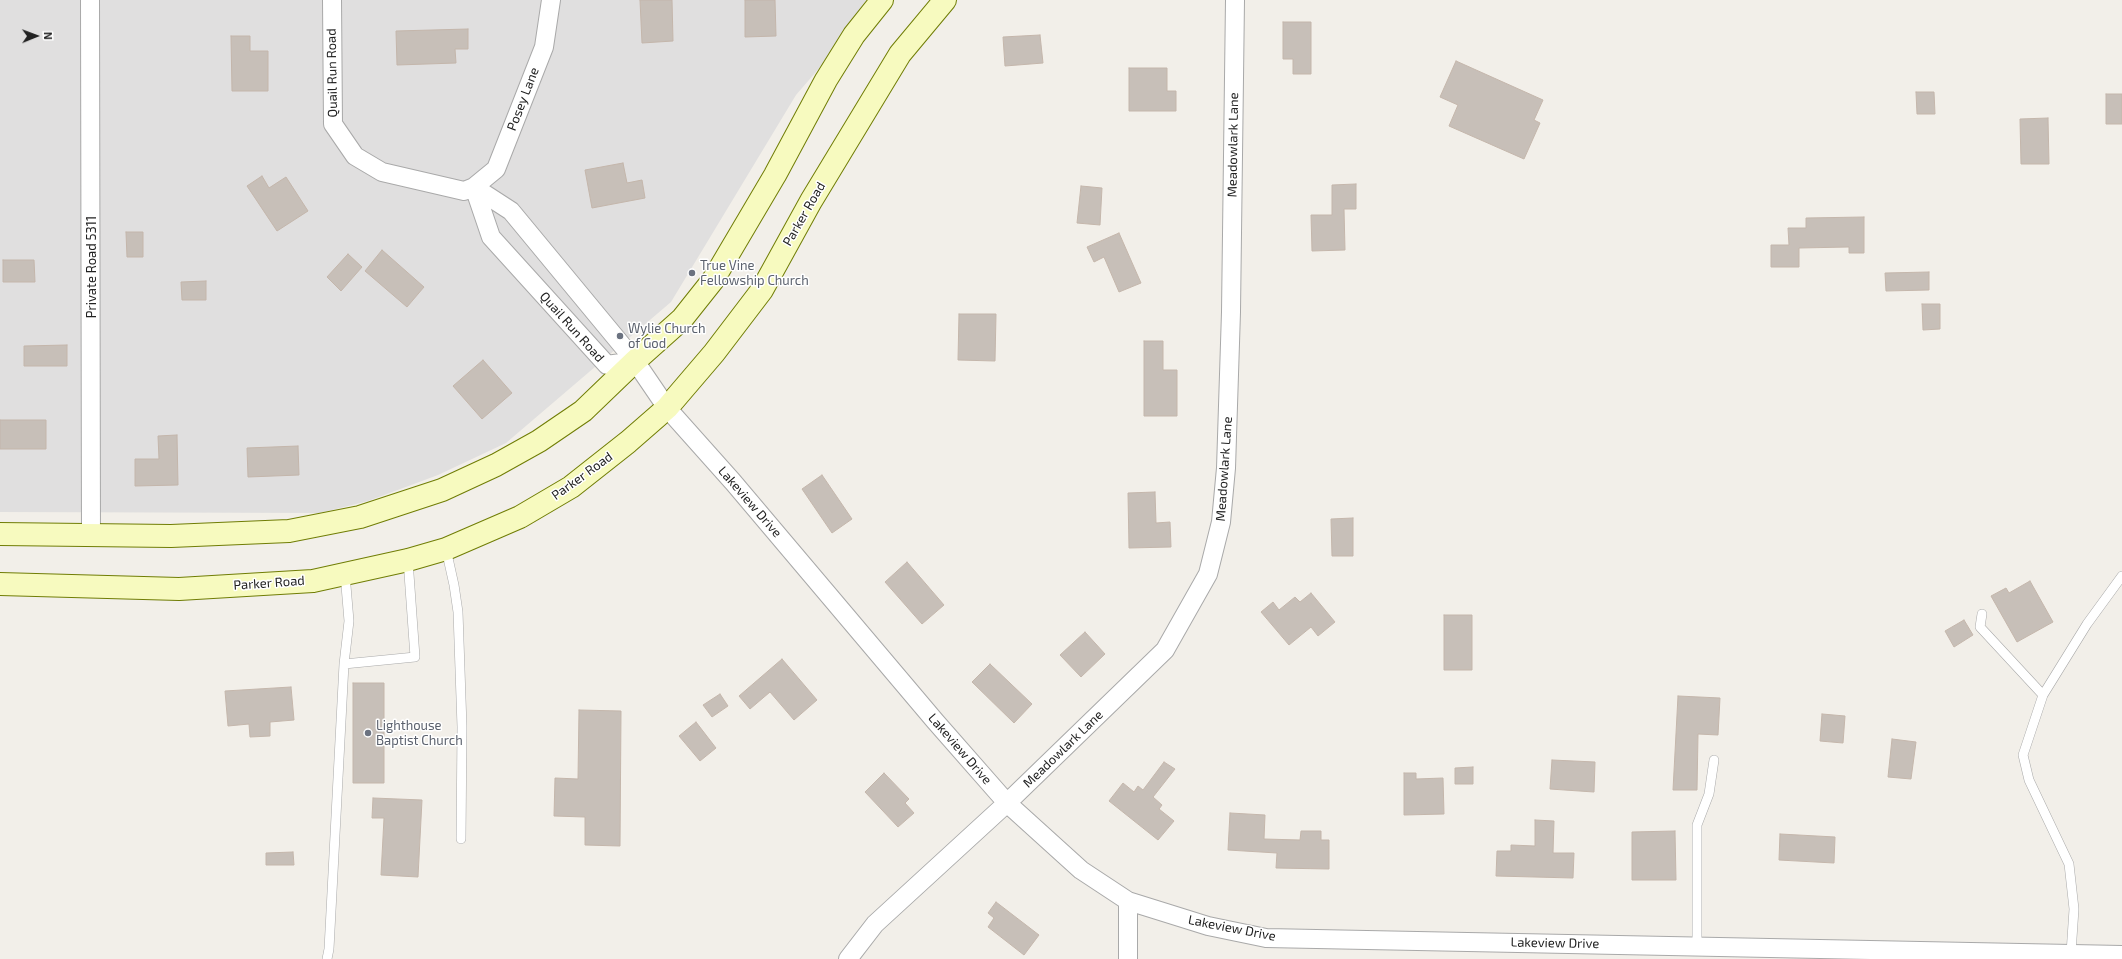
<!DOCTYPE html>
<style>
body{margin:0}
#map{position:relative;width:2122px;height:959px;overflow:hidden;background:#f2efe9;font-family:"Exo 2",sans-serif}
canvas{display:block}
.north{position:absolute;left:16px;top:16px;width:40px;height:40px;-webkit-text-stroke:3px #fff;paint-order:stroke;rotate:89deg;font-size:11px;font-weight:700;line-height:16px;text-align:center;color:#222}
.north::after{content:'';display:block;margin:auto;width:14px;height:18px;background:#222;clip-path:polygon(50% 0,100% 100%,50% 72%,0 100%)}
</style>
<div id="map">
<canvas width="2122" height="959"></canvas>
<div class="north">N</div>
</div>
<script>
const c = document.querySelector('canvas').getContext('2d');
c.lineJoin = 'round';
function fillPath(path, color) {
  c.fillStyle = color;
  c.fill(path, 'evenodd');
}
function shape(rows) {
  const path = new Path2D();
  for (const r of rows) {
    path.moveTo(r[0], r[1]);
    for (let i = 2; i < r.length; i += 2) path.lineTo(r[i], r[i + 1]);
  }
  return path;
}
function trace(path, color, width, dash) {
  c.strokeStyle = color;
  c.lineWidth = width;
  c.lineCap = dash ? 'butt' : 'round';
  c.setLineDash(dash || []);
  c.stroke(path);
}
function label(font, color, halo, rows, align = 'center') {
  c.font = font + ' "Exo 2",sans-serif';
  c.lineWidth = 3;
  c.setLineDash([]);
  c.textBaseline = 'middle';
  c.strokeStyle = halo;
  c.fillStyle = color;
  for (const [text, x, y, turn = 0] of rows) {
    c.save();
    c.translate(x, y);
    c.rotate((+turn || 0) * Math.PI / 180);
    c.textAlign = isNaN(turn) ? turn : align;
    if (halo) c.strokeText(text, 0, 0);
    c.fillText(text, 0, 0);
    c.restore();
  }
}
fillPath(shape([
 [0,0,878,0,796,95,671,302,506,443,438,475,368,501,320,513,0,512]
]), '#e0dfdf');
const building = shape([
 [640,0,672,0,673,41,642,43,640,0],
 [745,0,775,0,776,36,745,37,745,0],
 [1283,22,1311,22,1311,74,1293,74,1293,59,1283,59,1283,22],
 [468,29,468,49,455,49,456,63,397,65,396,31,468,29],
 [1040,35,1043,63,1005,66,1003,37,1040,35],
 [231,36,250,36,250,51,268,51,268,91,232,91,231,36],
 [1456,61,1543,100,1534,120,1540,123,1524,159,1449,126,1458,105,1440,97,1456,61],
 [1129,68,1167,68,1167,91,1176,91,1176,111,1129,111,1129,68],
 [1916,92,1934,92,1935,114,1917,114,1916,92],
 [2106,94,2122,94,2122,124,2106,124,2106,94],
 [2048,118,2049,164,2021,164,2020,119,2048,118],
 [623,163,627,183,642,180,645,198,592,208,585,170,623,163],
 [262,176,269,188,286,177,308,211,277,231,247,186,262,176],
 [1356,184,1356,209,1344,209,1345,250,1312,251,1311,215,1332,215,1332,185,1356,184],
 [1081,186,1102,188,1100,225,1077,223,1081,186],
 [1864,217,1864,253,1849,253,1849,247,1799,248,1799,267,1771,267,1771,245,1789,245,1788,228,1806,228,1806,218,1864,217],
 [126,232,143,232,143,257,127,257,126,232],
 [1119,233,1141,283,1119,292,1104,257,1094,262,1087,247,1119,233],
 [382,250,424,287,407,307,365,271,382,250],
 [348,254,362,267,341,291,327,277,348,254],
 [3,260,34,260,35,282,3,282,3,260],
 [1929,272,1929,290,1886,291,1885,273,1929,272],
 [206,281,206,300,182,300,181,282,206,281],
 [1922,304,1940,304,1940,329,1923,330,1922,304],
 [959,314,996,314,995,361,958,360,959,314],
 [1144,341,1163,341,1163,370,1177,370,1177,416,1144,416,1144,341],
 [67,345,67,366,24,366,24,346,67,345],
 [483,360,512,393,482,419,453,386,483,360],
 [0,420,46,420,46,449,0,449,0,420],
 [177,435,178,485,135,486,135,459,159,459,158,436,177,435],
 [298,446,299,475,248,477,247,448,298,446],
 [822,475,852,519,832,533,802,489,822,475],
 [1155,492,1156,523,1170,522,1171,547,1129,548,1128,493,1155,492],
 [1353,518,1353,556,1332,556,1331,519,1353,518],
 [907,562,944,605,922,624,885,582,907,562],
 [2030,581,2053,622,2017,642,1991,596,2006,588,2009,593,2030,581],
 [1311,593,1335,622,1318,636,1311,627,1289,645,1261,612,1273,602,1279,610,1295,597,1300,602,1311,593],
 [1444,615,1472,615,1472,670,1444,670,1444,615],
 [1964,620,1973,635,1954,647,1945,631,1964,620],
 [1085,632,1105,654,1081,677,1060,655,1085,632],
 [782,659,817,700,794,720,770,692,750,709,739,696,782,659],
 [990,664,1032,704,1014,723,972,682,990,664],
 [353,683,384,683,384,783,353,783,353,683],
 [291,687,294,720,270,722,270,736,250,737,249,724,228,726,225,691,291,687],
 [720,694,728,706,712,717,703,705,720,694],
 [1678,696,1720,698,1718,735,1698,734,1697,790,1673,790,1678,696],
 [579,710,621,711,620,846,585,845,585,817,554,816,555,778,578,779,579,710],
 [1822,714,1845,716,1843,743,1820,741,1822,714],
 [696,722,716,748,700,761,679,736,696,722],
 [1892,739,1916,742,1911,779,1888,777,1892,739],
 [1552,760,1595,762,1594,792,1550,789,1552,760],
 [1164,762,1175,769,1153,797,1162,805,1159,809,1174,821,1158,840,1109,801,1123,783,1134,792,1138,786,1143,790,1164,762],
 [1473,767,1473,784,1455,784,1455,768,1473,767],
 [884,773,909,799,905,803,914,813,898,827,865,792,884,773],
 [1404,773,1416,773,1416,779,1443,778,1444,814,1404,815,1404,773],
 [373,798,422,800,418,877,381,875,384,818,372,818,373,798],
 [1230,813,1265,815,1264,839,1300,840,1301,831,1321,831,1321,840,1329,840,1329,869,1276,868,1277,853,1228,850,1230,813],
 [1535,820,1554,821,1553,853,1574,853,1573,878,1496,876,1497,851,1511,851,1511,845,1535,846,1535,820],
 [1675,831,1676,880,1632,880,1632,832,1675,831],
 [1780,834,1835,837,1834,863,1779,860,1780,834],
 [293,852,294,865,266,865,266,853,293,852],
 [996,902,1039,935,1024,955,988,927,994,918,988,913,996,902]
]);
fillPath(building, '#c7bfb8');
trace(building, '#c4b6ab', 1);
const service = shape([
 [446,549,454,585,458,612,462,727,461,839],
 [1982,614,1980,627,2043,695],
 [344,664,415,657,408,560],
 [1697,946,1697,825,1709,794,1714,760],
 [2071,953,2074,909,2069,864,2029,780,2023,755,2043,695,2087,624,2122,576],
 [327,959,329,949,344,664,349,621,345,574]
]);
const minor = shape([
 [90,0,91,535],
 [332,0,333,124,355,156,382,172,464,191,474,187,496,169,544,47,551,0],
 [474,187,511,211,635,361,667,408,733,482,935,721,1007,803,1081,870,1128,901,1208,926,1266,938,2122,955],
 [474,187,491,237,607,365,635,361],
 [848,959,875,924,1007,803,1165,650,1208,574,1221,522,1226,468,1231,312,1235,0],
 [1128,959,1128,901]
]);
const secondary = shape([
 [0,534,171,536,289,531,360,517,442,490,496,465,539,441,583,411,635,361,682,319,713,280,775,175,826,80,854,35,882,0],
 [0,584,179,589,313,581,408,560,446,549,520,517,571,487,628,442,667,408,714,353,762,290,811,201,900,54,945,0]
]);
trace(service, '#a9a9a9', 10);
trace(minor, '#a9a9a9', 20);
trace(secondary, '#707d05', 24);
trace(service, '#fff', 9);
trace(minor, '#fff', 18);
trace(secondary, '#f7fabf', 22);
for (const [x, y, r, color] of [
 [692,273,4,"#6b7280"],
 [620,336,4,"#6b7280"],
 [368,733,4,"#6b7280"]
]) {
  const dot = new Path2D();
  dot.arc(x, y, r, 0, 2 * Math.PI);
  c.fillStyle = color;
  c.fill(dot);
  trace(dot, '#fff', 1.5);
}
label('13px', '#222', '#fff', [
 ["Quail Run Road",332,73,-91],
 ["Posey Lane",523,99,-69],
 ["Meadowlark Lane",1233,145,-89],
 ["Parker Road",804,214,-60],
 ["Private Road 5311",92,267,-90],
 ["Quail Run Road",572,327,48],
 ["Meadowlark Lane",1224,469,-86],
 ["Parker Road",582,476,-36],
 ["Lakeview Drive",750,502,49],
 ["Parker Road",269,583,-4],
 ["Lakeview Drive",960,749,49],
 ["Meadowlark Lane",1063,749,-44],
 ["Lakeview Drive",1232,928,11],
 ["Lakeview Drive",1555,943,1]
]);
label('13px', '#5b616d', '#fff', [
 ["True Vine",700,266],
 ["Fellowship Church",700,281],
 ["Wylie Church",628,329],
 ["of God",628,344],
 ["Lighthouse",376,726],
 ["Baptist Church",376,741]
], 'left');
</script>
